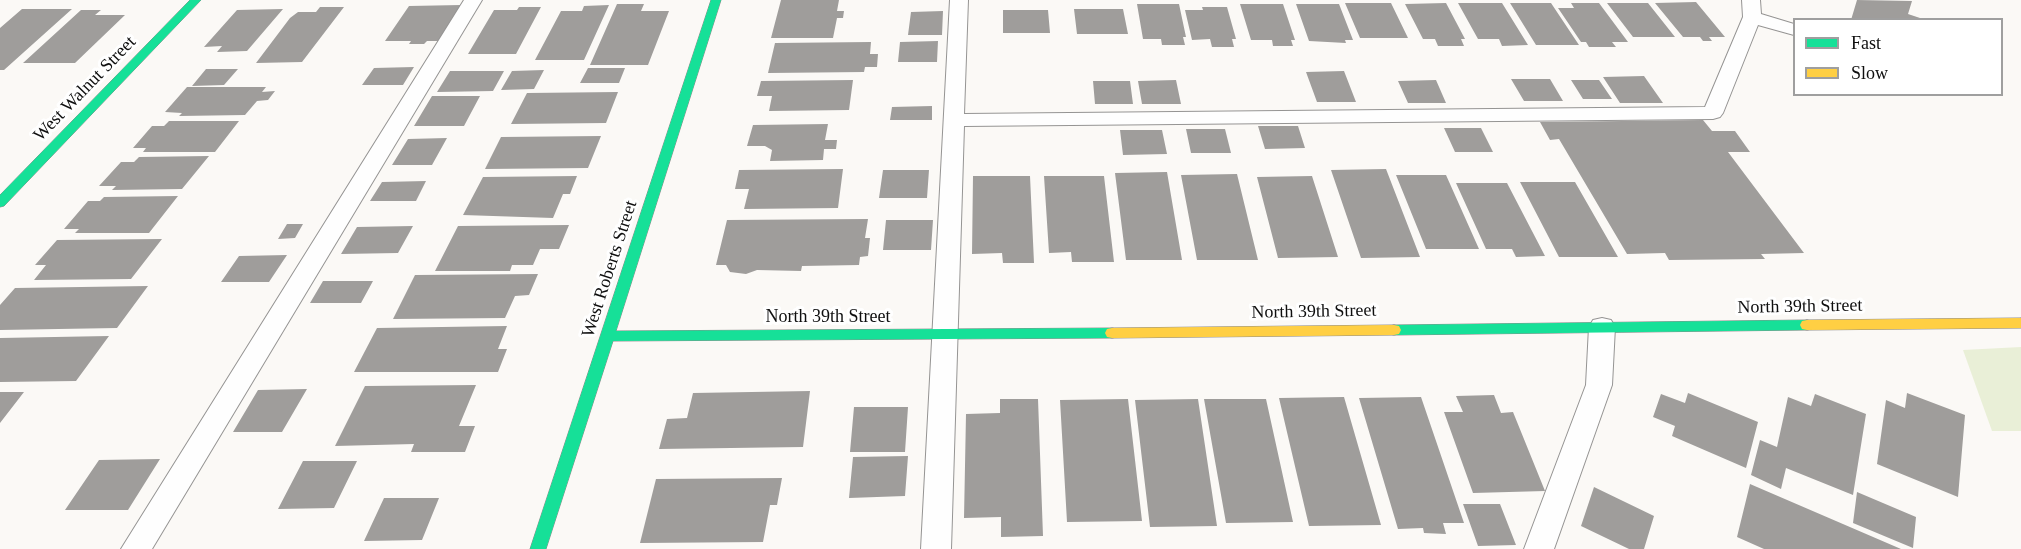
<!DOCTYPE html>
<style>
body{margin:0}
#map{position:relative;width:2021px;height:549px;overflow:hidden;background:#fbf9f6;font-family:Georgia,serif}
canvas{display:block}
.legend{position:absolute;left:1793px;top:18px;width:210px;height:78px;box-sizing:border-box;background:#fff;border:2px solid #9f9f9f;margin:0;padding:8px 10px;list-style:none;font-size:18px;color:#0f0f0f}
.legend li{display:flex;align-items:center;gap:12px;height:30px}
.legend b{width:30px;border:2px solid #9f9f9f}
</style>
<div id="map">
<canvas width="2021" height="549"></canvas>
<ul class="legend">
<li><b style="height:8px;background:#16e098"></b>Fast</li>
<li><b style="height:8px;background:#ffcf43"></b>Slow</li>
</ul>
</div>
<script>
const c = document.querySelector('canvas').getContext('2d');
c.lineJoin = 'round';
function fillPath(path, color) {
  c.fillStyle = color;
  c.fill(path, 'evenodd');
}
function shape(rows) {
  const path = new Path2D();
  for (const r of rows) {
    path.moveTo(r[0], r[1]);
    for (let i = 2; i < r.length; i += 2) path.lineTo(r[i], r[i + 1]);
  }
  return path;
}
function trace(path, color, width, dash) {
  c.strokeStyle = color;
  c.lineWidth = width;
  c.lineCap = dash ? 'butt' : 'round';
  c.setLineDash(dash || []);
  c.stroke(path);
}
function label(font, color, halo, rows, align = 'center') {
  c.font = font + ' Georgia,serif';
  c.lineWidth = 6;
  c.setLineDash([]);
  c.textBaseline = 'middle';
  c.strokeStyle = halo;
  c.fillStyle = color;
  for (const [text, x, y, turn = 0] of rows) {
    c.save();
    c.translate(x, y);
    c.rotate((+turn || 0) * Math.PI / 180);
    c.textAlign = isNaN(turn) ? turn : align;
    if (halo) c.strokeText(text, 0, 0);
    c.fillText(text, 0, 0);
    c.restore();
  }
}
fillPath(shape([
 [2021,347,2021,431,1992,431,1963,350]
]), '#e9efd7');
fillPath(shape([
 [781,0,839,0,837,11,844,11,843,18,837,18,833,38,771,38],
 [1857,0,1912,1,1908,14,1926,20,1851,20],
 [1696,2,1725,37,1709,37,1712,41,1703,41,1700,37,1683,37,1655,3],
 [1345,3,1391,3,1408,38,1360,38],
 [1446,3,1465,39,1461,39,1464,46,1438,46,1435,39,1423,39,1405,4],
 [1458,3,1502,3,1528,45,1502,46,1499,39,1478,39],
 [1510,3,1551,3,1579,45,1536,45],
 [1571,3,1599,3,1628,42,1612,42,1616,47,1589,47,1586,42,1581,42,1558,8,1574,8],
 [1607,3,1648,3,1675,37,1633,37],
 [617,4,644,4,641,11,669,11,648,65,590,65],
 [1137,4,1179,4,1186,37,1183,37,1185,45,1162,45,1161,39,1143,39],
 [1240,4,1283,4,1295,40,1291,40,1293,46,1273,46,1272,40,1251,40],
 [1296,4,1339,4,1353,40,1345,40,1346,43,1309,41],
 [461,5,439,41,427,41,424,44,409,44,411,41,385,41,409,6],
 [609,5,584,60,535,60,561,11,582,11,584,6],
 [320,7,344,7,302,62,256,63,290,18,298,12,316,12],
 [519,7,541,7,516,54,468,54,494,10,517,10],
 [1202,7,1227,7,1236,39,1232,39,1234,47,1212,47,1210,39,1192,40,1185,10,1203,10],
 [22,9,72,9,4,70,0,70,0,28],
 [283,9,247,51,217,52,222,46,204,47,237,10],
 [1074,9,1123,9,1128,34,1077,34],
 [81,10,101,10,95,15,125,15,75,63,23,63],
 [1003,10,1048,10,1050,33,1003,33],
 [943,11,942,35,908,35,911,12],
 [938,41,937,62,898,62,900,42],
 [871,42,870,54,878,54,877,67,865,67,864,72,768,73,775,43],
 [414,67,403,85,362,85,374,68],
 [588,68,625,68,619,83,580,83],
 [206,69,238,69,224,85,192,86],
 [544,70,534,89,501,90,512,71],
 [450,71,504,71,493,91,437,92],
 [1344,71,1356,102,1317,102,1306,72],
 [1644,76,1663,103,1620,103,1603,77],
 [1511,79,1550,79,1563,101,1524,101],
 [853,80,849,110,769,111,772,96,757,96,761,81],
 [1176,80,1181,104,1142,104,1138,81],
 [1436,80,1446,103,1408,103,1398,81],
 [1571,80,1599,80,1612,99,1583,99],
 [1093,81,1130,81,1133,104,1095,104],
 [187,87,266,87,262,92,275,91,268,100,257,101,245,115,179,116,182,113,165,112],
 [618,92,606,123,511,124,527,93],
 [432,96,480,96,464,126,414,126],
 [932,106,932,120,890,120,892,107],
 [1703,120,1712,131,1735,131,1750,152,1728,152,1804,253,1761,254,1765,259,1669,260,1665,253,1627,254,1559,139,1550,140,1540,122],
 [169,121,239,121,215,152,143,152,146,148,133,148,152,126,164,126],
 [828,124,825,140,837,140,836,149,824,149,823,160,770,161,772,150,765,146,747,146,753,125],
 [1258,126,1298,126,1305,148,1265,149],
 [1444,128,1481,128,1493,152,1455,152],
 [1186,129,1225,129,1231,153,1191,153],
 [1120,130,1162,130,1167,154,1123,155],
 [601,136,588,168,485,169,501,137],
 [447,138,432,165,392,165,408,139],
 [209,156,182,189,112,190,116,186,99,186,121,162,134,162,139,157],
 [843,169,838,208,744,209,749,189,735,189,739,170],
 [1386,169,1420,257,1361,258,1331,170],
 [883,170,929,170,927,198,879,198],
 [1167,172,1182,260,1126,260,1115,173],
 [1237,174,1258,260,1197,260,1181,175],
 [1396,175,1446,175,1479,249,1426,249],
 [577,176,570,194,563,194,553,218,463,215,483,177],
 [973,176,1030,176,1034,263,1003,263,1002,253,972,254],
 [1044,176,1104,176,1114,262,1072,262,1071,252,1049,253],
 [1312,176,1338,257,1278,258,1257,177],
 [426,181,416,201,370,201,382,182],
 [1520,182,1575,182,1618,257,1559,257],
 [1456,183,1507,183,1545,256,1516,257,1512,249,1486,249],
 [178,196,149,233,75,233,79,229,64,229,88,201,100,201,104,197],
 [868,219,865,238,870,238,868,256,860,257,859,265,802,266,801,271,757,270,746,274,730,272,726,265,716,265,727,220],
 [886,220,933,220,931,250,883,250],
 [287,224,303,224,295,238,278,239],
 [569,225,559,249,540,249,533,265,512,265,510,271,435,271,458,226],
 [413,226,398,253,341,254,357,227],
 [162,239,131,279,34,280,46,265,35,265,57,240],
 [287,255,269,282,221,282,239,256],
 [538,274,529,295,515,296,505,318,393,319,415,275],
 [323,281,373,281,361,303,310,303],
 [148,286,117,328,0,330,0,305,15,288],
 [507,326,498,349,507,349,498,372,354,372,377,328],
 [109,336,76,381,0,382,0,338],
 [476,385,459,426,475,426,465,452,411,452,414,444,335,446,365,386],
 [307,389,282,432,233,432,258,390],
 [810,391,803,447,659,449,667,419,687,418,693,393],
 [0,392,24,392,0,423],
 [1688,393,1758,422,1746,468,1672,436,1675,426,1653,417,1661,394,1685,403],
 [1907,393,1965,415,1958,497,1877,464,1886,400,1905,408],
 [1815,394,1866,414,1853,495,1786,468,1781,489,1751,475,1760,440,1777,447,1788,397,1811,406],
 [1494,395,1501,413,1513,412,1545,491,1473,493,1444,412,1463,412,1456,396],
 [1344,397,1381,525,1309,526,1279,398],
 [1421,397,1464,523,1443,523,1446,534,1424,533,1423,528,1398,529,1359,398],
 [1000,399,1038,399,1043,536,1001,537,1001,517,964,518,966,414,1000,413],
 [1128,399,1142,521,1067,522,1060,400],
 [1198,399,1217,526,1150,527,1135,400],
 [1204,399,1266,399,1293,522,1226,523],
 [854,407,908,407,905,452,850,452],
 [908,456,905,496,849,498,853,457],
 [160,459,128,510,65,510,99,460],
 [303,461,357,461,334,508,278,509],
 [782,478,777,505,770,505,763,542,640,543,656,479],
 [1750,484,1901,549,1764,549,1737,537],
 [1594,487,1654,516,1644,549,1629,549,1581,526],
 [1857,492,1916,517,1913,548,1853,523],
 [384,498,439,498,422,540,364,541],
 [1463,504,1500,504,1516,545,1478,546]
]), '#9f9d9b');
const lane = shape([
 [464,0,482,0,152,549,121,549,464,0],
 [950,0,968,0,964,114,1705,107,1743,17,1742,0,1760,0,1761,14,1794,24,1794,35,1758,25,1723,113,1720,117,1713,119,964,126,951,549,921,549,950,0],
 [1602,318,1611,320,1615,327,1612,385,1554,549,1524,549,1586,385,1589,327,1593,320,1602,318]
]);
const fast = shape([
 [190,0,201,0,4,206,0,207,0,195,190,0],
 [711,0,721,0,616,331,1112,328,1117,329,1119,333,1117,337,1112,338,613,341,546,549,530,549,711,0],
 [1807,320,1812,321,1814,325,1812,329,1807,330,1394,335,1389,334,1387,330,1389,326,1394,325,1807,320]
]);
const slow = shape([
 [2021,318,2021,328,1807,330,1802,329,1800,325,1802,321,1807,320,2021,318],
 [1394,325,1399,326,1401,330,1399,334,1394,335,1112,338,1107,337,1105,333,1107,329,1112,328,1394,325]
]);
trace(lane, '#959493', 2);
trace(fast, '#8c8b8a', 1);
trace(slow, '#8c8b8a', 1);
fillPath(lane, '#fefefe');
fillPath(fast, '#16e098');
fillPath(slow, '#ffcf43');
label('18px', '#0f0f0f', '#fff', [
 ["West Walnut Street",85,89,-46],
 ["West Roberts Street",610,269,-72],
 ["North 39th Street",1800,307,-1],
 ["North 39th Street",1314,312,-1],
 ["North 39th Street",828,317]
]);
</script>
